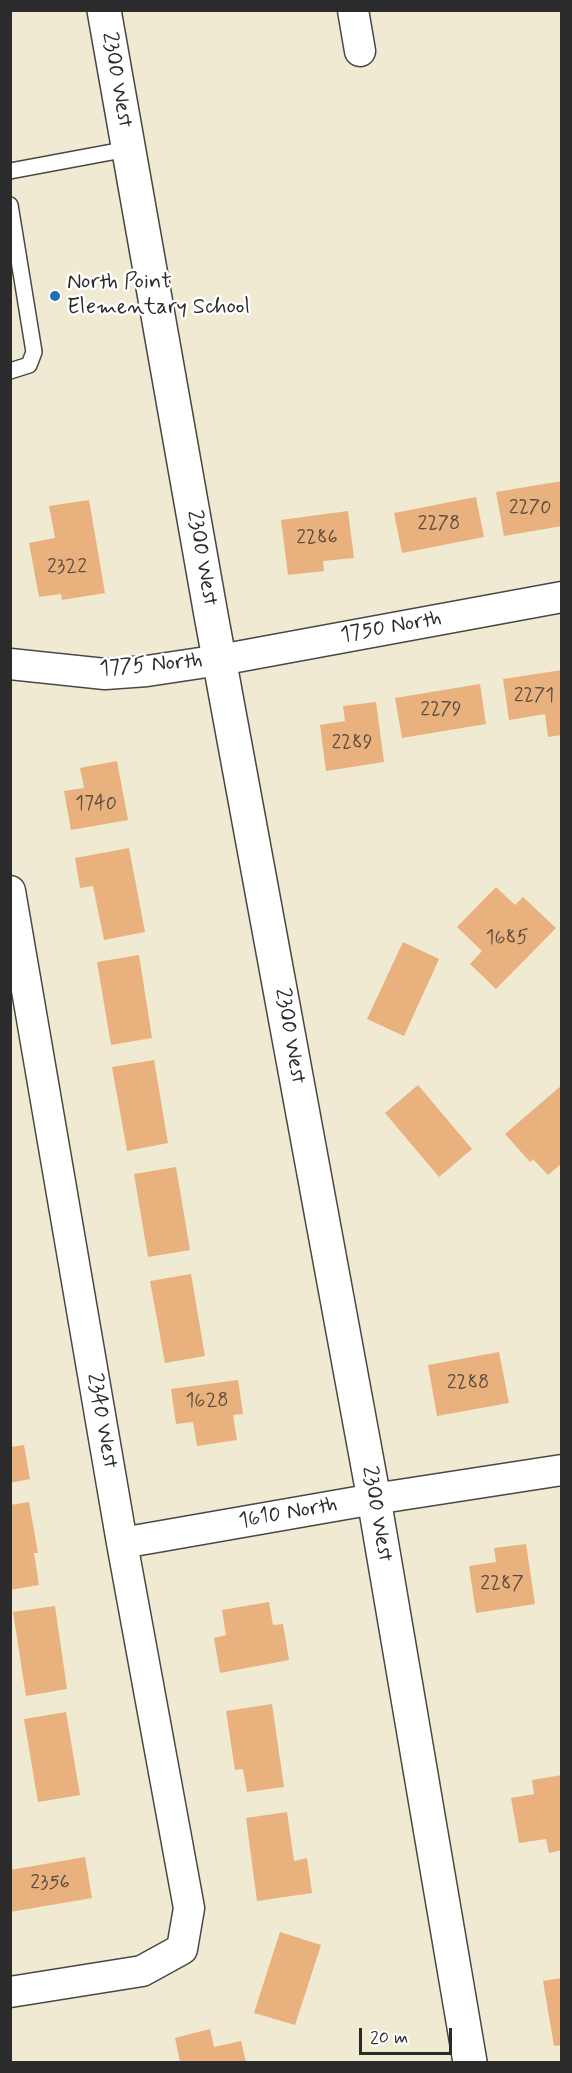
<!DOCTYPE html>
<style>
body{margin:0}
#map{position:relative;width:572px;height:2073px;overflow:hidden;background:#f1ead3;font-family:Mynerve,sans-serif}
canvas{display:block}
.frame{position:absolute;inset:0;border:12px solid #2b2b2b;pointer-events:none}
.scale{position:absolute;left:359px;top:2028px;width:93px;height:27px;box-sizing:border-box;border:3px solid #2b2b2b;border-top:0;padding-left:8px;font-size:18px;line-height:21px;white-space:nowrap;color:#2b2b2b;-webkit-text-stroke:4px #fff;paint-order:stroke}
</style>
<div id="map">
<canvas width="572" height="2073"></canvas>
<div class="frame"></div>
<div class="scale">20 m</div>
</div>
<script>
const c = document.querySelector('canvas').getContext('2d');
c.lineJoin = 'round';
function fillPath(path, color) {
  c.fillStyle = color;
  c.fill(path, 'evenodd');
}
function shape(rows) {
  const path = new Path2D();
  for (const r of rows) {
    path.moveTo(r[0], r[1]);
    for (let i = 2; i < r.length; i += 2) path.lineTo(r[i], r[i + 1]);
  }
  return path;
}
function trace(path, color, width, dash) {
  c.strokeStyle = color;
  c.lineWidth = width;
  c.lineCap = dash ? 'butt' : 'round';
  c.setLineDash(dash || []);
  c.stroke(path);
}
function label(font, color, halo, rows, align = 'center') {
  c.font = font + ' Mynerve,sans-serif';
  c.lineWidth = 5;
  c.setLineDash([]);
  c.textBaseline = 'middle';
  c.strokeStyle = halo;
  c.fillStyle = color;
  for (const [text, x, y, turn = 0] of rows) {
    c.save();
    c.translate(x, y);
    c.rotate((+turn || 0) * Math.PI / 180);
    c.textAlign = isNaN(turn) ? turn : align;
    if (halo) c.strokeText(text, 0, 0);
    c.fillText(text, 0, 0);
    c.restore();
  }
}
fillPath(shape([
 [562,481,562,526,504,536,496,492],
 [476,497,484,537,402,553,394,513],
 [89,500,105,593,62,600,61,594,39,597,29,543,55,538,49,506],
 [348,511,354,558,323,561,324,571,288,575,281,520],
 [562,670,562,735,548,737,545,714,509,720,503,679],
 [480,684,486,724,402,738,395,698],
 [376,702,384,762,326,771,320,725,345,721,343,706],
 [117,761,128,820,71,830,64,791,84,788,80,768],
 [129,848,145,932,104,940,93,886,80,888,75,858],
 [496,887,515,905,523,897,556,928,496,989,470,964,482,951,457,927],
 [403,942,439,959,404,1036,367,1019],
 [139,955,152,1038,111,1045,97,962],
 [154,1060,168,1143,127,1151,112,1067],
 [418,1085,472,1149,439,1177,385,1113],
 [562,1085,562,1163,548,1175,533,1159,530,1162,505,1134],
 [176,1167,190,1250,148,1257,134,1174],
 [191,1274,205,1356,165,1363,150,1281],
 [499,1352,509,1403,437,1416,428,1365],
 [238,1380,243,1414,233,1415,237,1440,197,1446,193,1422,176,1424,171,1389],
 [24,1445,30,1479,10,1483,10,1447],
 [29,1502,38,1553,34,1553,39,1585,10,1590,10,1505],
 [526,1544,535,1604,476,1613,469,1566,496,1562,494,1548],
 [269,1602,273,1625,283,1624,289,1660,220,1673,214,1638,226,1635,222,1610],
 [55,1606,67,1689,26,1696,13,1612],
 [272,1704,284,1787,247,1792,243,1769,235,1770,226,1711],
 [66,1712,80,1795,38,1802,24,1719],
 [562,1775,562,1850,549,1853,546,1839,519,1843,511,1798,534,1794,532,1780],
 [287,1812,294,1861,307,1858,312,1893,257,1901,246,1818],
 [85,1857,92,1898,10,1912,10,1870],
 [280,1932,321,1945,295,2025,254,2013],
 [562,1978,562,2045,554,2046,543,1981],
 [210,2029,214,2047,241,2041,246,2062,180,2062,175,2038]
]), '#e8b17d');
const service = shape([
 [10,171,128,149],
 [10,205,34,352,29,365,10,371]
]);
const minor = shape([
 [353,10,360,51],
 [10,664,105,674,147,671,220,660,562,597],
 [10,891,122,1543,189,1908,182,1949,142,1971,10,1992],
 [122,1543,374,1499,562,1470]
]);
const secondary = shape([
 [104,10,211,615,374,1499,470,2062]
]);
trace(service, '#494844', 18);
trace(minor, '#494844', 33);
trace(secondary, '#494844', 36);
trace(service, '#fff', 15);
trace(minor, '#fff', 30);
trace(secondary, '#fff', 33);
for (const [x, y, r, color] of [
 [55,296,6,"#1f6fb2"]
]) {
  const dot = new Path2D();
  dot.arc(x, y, r, 0, 2 * Math.PI);
  c.fillStyle = color;
  c.fill(dot);
  trace(dot, '#fff', 2);
}
label('20px', '#5a4c40', null, [
 ["2270",530,509],
 ["2278",439,525],
 ["2286",317,539],
 ["2322",67,568],
 ["2271",534,697],
 ["2279",441,711],
 ["2289",352,744],
 ["1740",96,805],
 ["1685",507,939],
 ["2288",468,1384],
 ["1628",207,1402],
 ["2287",502,1585],
 ["2356",50,1884]
]);
label('22px', '#2b2b2b', '#fff', [
 ["2300 West",116,80,80],
 ["2300 West",201,558,80],
 ["1750 North",391,628,-10],
 ["1775 North",151,666,-5],
 ["2300 West",289,1036,80],
 ["2340 West",101,1421,80],
 ["1610 North",288,1514,-10],
 ["2300 West",376,1514,80]
]);
label('22px', '#2b2b2b', '#fff', [
 ["North Point",67,283],
 ["Elementary School",67,308]
], 'left');
</script>
